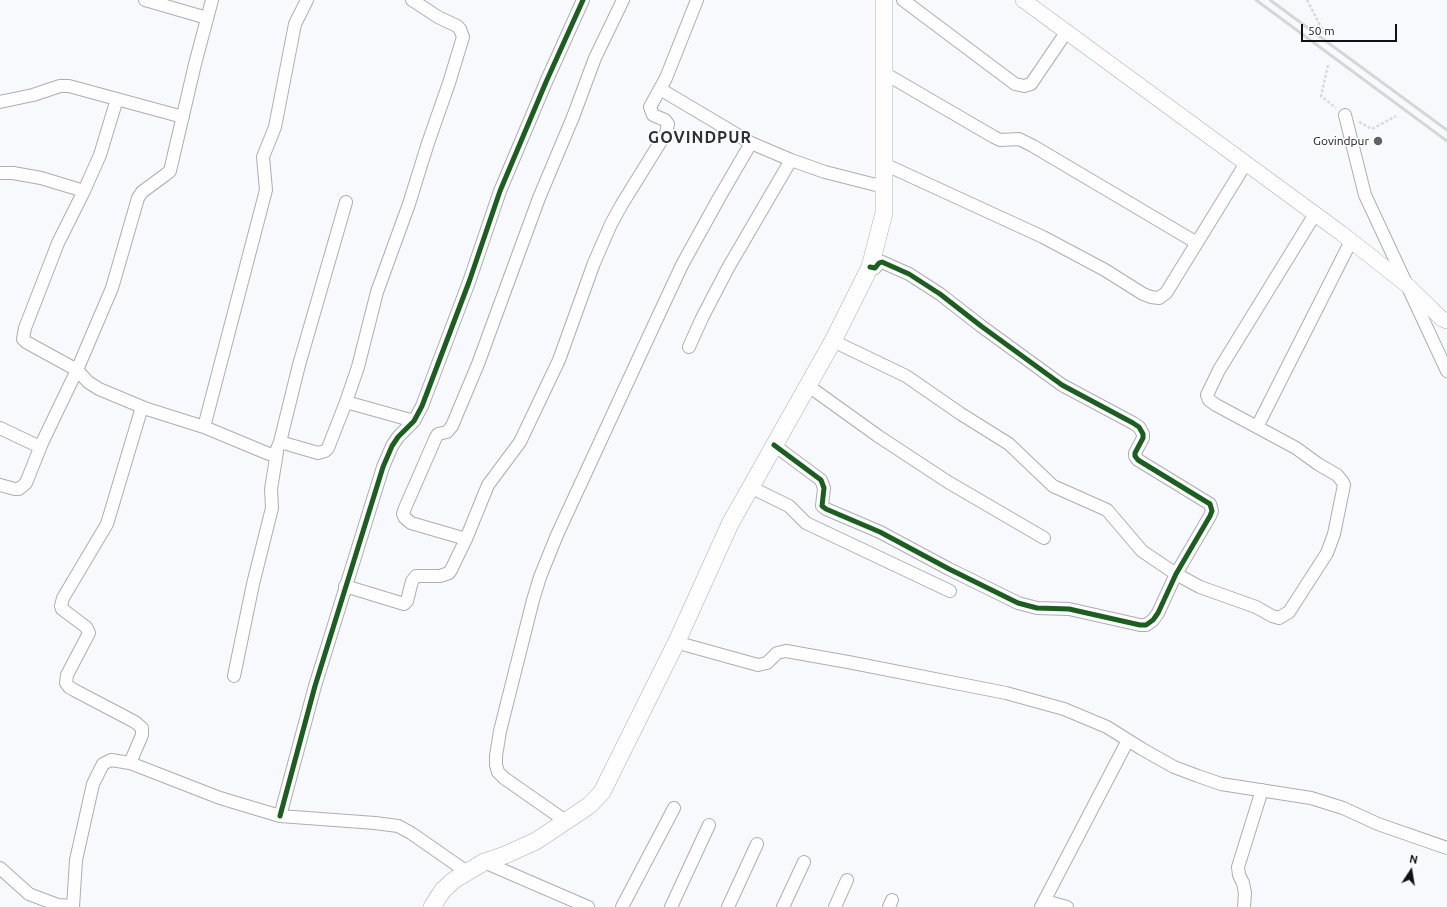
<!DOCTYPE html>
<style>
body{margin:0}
#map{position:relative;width:1447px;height:907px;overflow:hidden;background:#f8f9fc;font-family:Ubuntu,sans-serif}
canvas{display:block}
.north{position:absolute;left:1391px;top:851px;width:40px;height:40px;-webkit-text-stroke:3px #fff;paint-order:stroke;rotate:12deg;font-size:11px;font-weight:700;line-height:16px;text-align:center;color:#101116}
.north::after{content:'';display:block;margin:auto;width:14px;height:18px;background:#101116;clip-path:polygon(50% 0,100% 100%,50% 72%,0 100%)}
.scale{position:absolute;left:1301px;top:24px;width:96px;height:18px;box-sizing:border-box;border:2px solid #101116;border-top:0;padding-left:5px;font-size:12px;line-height:14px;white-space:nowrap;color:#101116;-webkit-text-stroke:3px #fff;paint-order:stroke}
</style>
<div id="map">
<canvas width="1447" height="907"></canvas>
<div class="north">N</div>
<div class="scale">50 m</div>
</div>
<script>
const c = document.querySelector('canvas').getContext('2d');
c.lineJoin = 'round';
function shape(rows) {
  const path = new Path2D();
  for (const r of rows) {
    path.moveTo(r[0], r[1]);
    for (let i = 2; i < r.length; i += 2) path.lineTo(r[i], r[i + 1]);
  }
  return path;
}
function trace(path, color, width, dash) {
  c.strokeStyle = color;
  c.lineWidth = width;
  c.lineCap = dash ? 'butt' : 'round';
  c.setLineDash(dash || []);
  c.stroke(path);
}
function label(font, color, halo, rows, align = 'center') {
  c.font = font + ' Ubuntu,sans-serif';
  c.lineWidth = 3;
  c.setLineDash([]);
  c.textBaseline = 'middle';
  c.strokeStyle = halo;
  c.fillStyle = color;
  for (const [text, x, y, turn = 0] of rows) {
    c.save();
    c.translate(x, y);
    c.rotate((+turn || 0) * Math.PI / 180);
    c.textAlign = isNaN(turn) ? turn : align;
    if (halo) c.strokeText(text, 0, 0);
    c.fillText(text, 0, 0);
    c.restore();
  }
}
const minor = shape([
 [145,0,207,18],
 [903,0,1015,84,1024,86,1031,84,1067,31],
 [884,73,994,137,1000,140,1019,139,1033,146,1197,243],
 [660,89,751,143,791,160,825,172,884,187],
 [117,99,100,155,84,191,58,243,25,328,23,339,26,342,77,370,88,382,99,389,147,409,204,427,269,454,275,454,280,442,318,453,325,451,328,448,346,402,414,421],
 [0,102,33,95,60,86,69,86,183,117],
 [1345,115,1365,195,1447,371],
 [884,164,1043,237,1105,270,1143,294,1151,297,1159,298,1166,293,1246,163],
 [0,173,13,173,41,178,84,191],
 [833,341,906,376,961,414,1009,444,1053,486,1107,510,1142,551,1176,574,1200,587,1256,607,1272,616,1279,618,1289,612,1327,553,1334,534,1344,485,1342,481,1337,475,1318,464,1296,448,1257,427,1351,241],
 [689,347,702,318,728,268,791,160],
 [807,385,878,436,948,482,1044,538],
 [346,402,358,367,377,292,409,204,428,143,449,83,463,37,460,29,457,26,438,17,412,0],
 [204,427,266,190,263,157,275,127,295,24,307,0],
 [1257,427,1216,405,1209,400,1207,395,1219,370,1315,214],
 [0,428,40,447],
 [280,442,299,365,346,202],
 [774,445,821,480,824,488,822,506,826,509,880,532,949,569,1018,603,1037,608,1069,609,1140,625,1146,625,1153,620,1158,613,1176,574,1210,516,1212,511,1210,504,1138,460,1135,456,1135,453,1143,438,1143,434,1139,427,1133,423,1062,385,981,326,940,294,909,274,882,262,879,263,875,268,870,267],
 [0,485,15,489,19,489,26,483,42,443,77,370,112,288,138,198,142,192,165,175,170,171,195,64,212,0],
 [750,487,789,506,806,523,950,591],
 [466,539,411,523,405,518,403,514,405,508,436,437,438,434,447,432,452,426,478,364,539,198,573,117,595,58,623,0],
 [345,586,404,604,407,601,412,581,416,576,440,576,449,573,451,570,466,539,488,485,520,442,559,360,594,263,611,224,622,204,666,133,668,124,665,120,653,115,650,107,666,78,697,0],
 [675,642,758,665,767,663,777,653,786,651,848,662,1006,693,1064,709,1107,727,1142,749,1174,767,1198,776,1221,784,1311,798,1343,808,1378,824,1447,848],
 [234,676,253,584,272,508,271,489,277,452],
 [130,763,142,735,142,728,135,722,74,690,69,687,66,683,67,675,89,633,86,627,62,609,61,606,63,598,107,524,142,407],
 [280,816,315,686,383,467,392,446,398,437,414,421,422,406,469,282,500,191,546,82,583,0],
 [567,822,504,778,498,772,496,765,496,756,500,731,533,600,540,577,557,535,654,325,682,265,719,198,751,143],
 [484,862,588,907],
 [0,868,29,894,58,905,73,906],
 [1045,901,1067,907],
 [73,907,76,860,93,784,103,764,111,760,130,763,220,798,280,816,375,823,398,826,411,833,467,872],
 [622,907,674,808],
 [671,907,709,825],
 [728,907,757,844],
 [783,907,804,862],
 [835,907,847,880],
 [889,907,892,900],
 [1041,907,1128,740],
 [1244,907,1245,893,1243,883,1239,875,1238,867,1262,790]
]);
const tertiary = shape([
 [1023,0,1341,233,1407,285,1442,319,1447,321]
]);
const secondary = shape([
 [432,907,443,890,454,880,484,862,505,855,536,841,590,805,602,792,678,639,730,524,833,341,870,267,884,213,884,0]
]);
trace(minor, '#acaeb1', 14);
trace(tertiary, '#acaeb1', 16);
trace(secondary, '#acaeb1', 18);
trace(shape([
 [1307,0,1324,33],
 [1328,65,1321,96,1336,108],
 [1359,122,1372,129,1396,116]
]), '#d9dadb', 2.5, [3, 2]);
trace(minor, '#fefeff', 12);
trace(tertiary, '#fefeff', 15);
trace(secondary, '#fefeff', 17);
trace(shape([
 [1256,0,1447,141],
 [1270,0,1447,130]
]), '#d6d6d7', 3);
trace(shape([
 [774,445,821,480,824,488,822,506,826,509,880,532,949,569,1018,603,1037,608,1069,609,1140,625,1146,625,1153,620,1158,613,1176,574,1210,516,1212,511,1210,504,1138,460,1135,456,1135,453,1143,438,1143,434,1139,427,1133,423,1062,385,981,326,940,294,909,274,882,262,879,263,875,268,870,267],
 [280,816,315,686,383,467,392,446,398,437,414,421,422,406,469,282,500,191,546,82,583,0]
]), '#1b5e20', 5);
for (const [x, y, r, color] of [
 [1378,141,5,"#616266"]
]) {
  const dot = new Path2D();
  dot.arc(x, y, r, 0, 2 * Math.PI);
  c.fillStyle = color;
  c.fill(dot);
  trace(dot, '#fff', 1.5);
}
label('12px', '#101116', '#fff', [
 ["Govindpur",1369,141]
], 'right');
c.letterSpacing = '1px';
label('bold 16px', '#2c303b', '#fff', [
 ["GOVINDPUR",700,138]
]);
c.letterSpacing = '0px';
</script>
